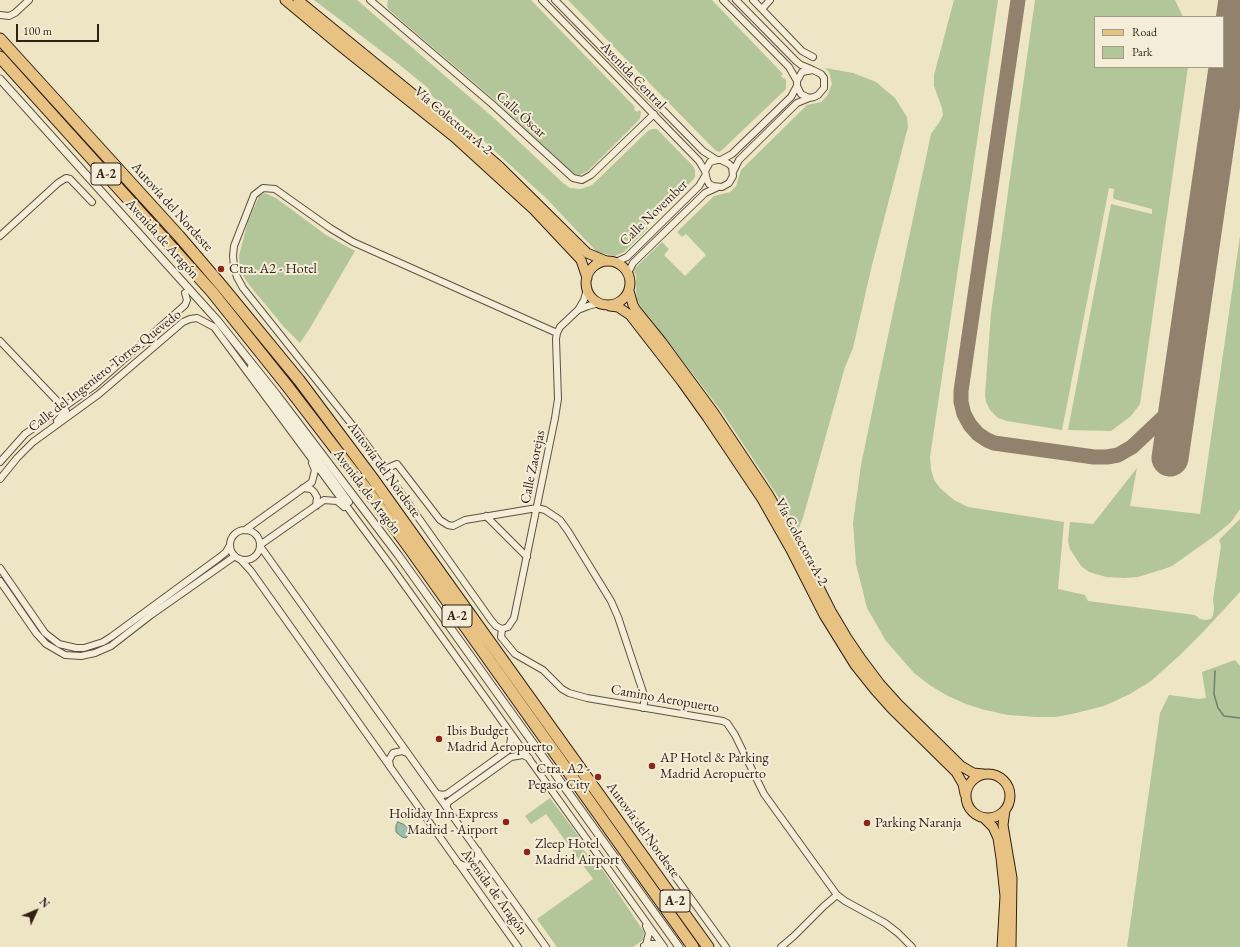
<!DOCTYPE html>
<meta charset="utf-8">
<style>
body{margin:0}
#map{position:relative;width:1240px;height:947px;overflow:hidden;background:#eee5c4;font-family:"EB Garamond",serif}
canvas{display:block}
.legend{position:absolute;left:1094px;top:16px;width:130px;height:52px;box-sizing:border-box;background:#f4eed9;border:1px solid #a69b8b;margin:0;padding:5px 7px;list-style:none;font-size:12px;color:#321f15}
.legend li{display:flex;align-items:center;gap:8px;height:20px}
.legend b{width:20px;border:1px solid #a69b8b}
.north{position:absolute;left:16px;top:891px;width:40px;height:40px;-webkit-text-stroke:3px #f4eed9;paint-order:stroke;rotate:46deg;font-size:11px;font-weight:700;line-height:16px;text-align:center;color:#321f15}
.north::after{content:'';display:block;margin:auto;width:14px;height:18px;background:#321f15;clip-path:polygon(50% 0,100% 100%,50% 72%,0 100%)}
.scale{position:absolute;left:16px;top:24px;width:83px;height:18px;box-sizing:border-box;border:2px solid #321f15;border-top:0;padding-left:5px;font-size:12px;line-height:14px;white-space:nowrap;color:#321f15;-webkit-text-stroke:3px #f4eed9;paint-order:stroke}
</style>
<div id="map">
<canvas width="1240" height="947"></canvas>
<ul class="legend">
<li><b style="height:5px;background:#e7c282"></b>Road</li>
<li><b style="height:11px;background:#b3c699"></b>Park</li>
</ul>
<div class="north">N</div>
<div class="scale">100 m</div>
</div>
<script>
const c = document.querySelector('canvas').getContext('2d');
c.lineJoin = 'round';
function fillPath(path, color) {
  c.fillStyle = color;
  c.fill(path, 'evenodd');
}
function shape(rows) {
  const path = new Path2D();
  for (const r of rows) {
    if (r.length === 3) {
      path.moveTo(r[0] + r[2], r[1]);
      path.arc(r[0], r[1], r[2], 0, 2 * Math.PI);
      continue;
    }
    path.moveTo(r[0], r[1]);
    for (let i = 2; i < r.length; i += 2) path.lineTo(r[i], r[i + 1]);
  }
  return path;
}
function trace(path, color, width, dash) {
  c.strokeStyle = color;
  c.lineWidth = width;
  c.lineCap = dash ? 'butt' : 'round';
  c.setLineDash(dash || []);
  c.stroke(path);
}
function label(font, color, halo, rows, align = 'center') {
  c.font = font + ' "EB Garamond",serif';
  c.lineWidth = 4;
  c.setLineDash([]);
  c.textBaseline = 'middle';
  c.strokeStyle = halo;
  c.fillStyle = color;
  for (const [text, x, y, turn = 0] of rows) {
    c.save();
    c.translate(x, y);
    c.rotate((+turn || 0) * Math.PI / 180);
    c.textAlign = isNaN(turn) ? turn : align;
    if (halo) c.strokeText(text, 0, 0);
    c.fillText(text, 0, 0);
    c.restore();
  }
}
fillPath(shape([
 [314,0,357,0,495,119,563,183,570,188,581,189,592,185,648,131,652,129,657,129,693,166,695,170,695,177,690,183,646,226,648,228,624,252,615,256,597,252,547,199,485,142,432,96,428,88,401,66],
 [388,0,531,0,635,107,634,109,637,112,639,110,641,112,640,119,588,171,580,175,574,174,498,103,389,10,387,6],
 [568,0,712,0,783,74,781,76,784,79,785,78,786,80,786,89,722,150,719,152,715,150],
 [954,0,998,0,930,457,931,469,934,480,941,489,954,500,968,507,1064,522,1058,589,1085,595,1088,601,1195,615,1200,619,1206,620,1211,619,1213,615,1214,608,1213,599,1221,546,1219,540,1240,519,1240,592,1204,631,1179,656,1151,681,1130,694,1104,706,1072,714,1055,717,1036,717,1008,715,985,710,966,704,948,696,931,686,914,673,886,641,867,608,856,564,853,523,861,465,882,364,931,134,940,121,943,115,942,108,934,86,934,75],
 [1035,0,1175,0,1183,17,1095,17,1095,67,1188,67,1140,404,1131,416,1111,431,1068,430,1111,204,1152,214,1152,209,1114,199,1113,197,1114,189,1109,188,1062,430,1007,421,998,418,990,410,986,402,985,395,991,313],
 [825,68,853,73,876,82,895,98,907,117,908,127,872,265,853,348,845,367,803,518,798,530,779,498,722,412,640,305,637,300,636,293,636,276,634,271,635,268,662,242,669,249,664,255,685,276,706,255,686,234,682,237,677,232,714,196,730,192,736,186,741,170,807,105,821,102,827,96,832,84,829,72],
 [265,193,276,198,326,235,355,251,310,328,300,343,284,327,250,286,240,271,239,256,248,221,259,196],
 [1240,236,1240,509,1231,522,1213,537,1172,566,1164,569,1138,577,1125,578,1106,577,1089,572,1081,566,1070,549,1068,541,1070,522,1093,524,1137,468,1130,506,1200,514],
 [1235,660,1240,666,1240,947,1127,947,1160,713,1169,695,1199,699,1206,698,1202,672],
 [550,798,580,838,578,842,598,869,602,869,644,932,643,940,633,947,557,947,537,919,593,879,546,814,531,824,525,816]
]), '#b3c699');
const water = shape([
 [398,822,403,824,407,827,409,834,406,838,402,837,396,832,396,825,398,822]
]);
fillPath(water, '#9abfaf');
trace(water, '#707f71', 1);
trace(shape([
 [1215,671,1214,694,1218,708,1224,716,1240,718]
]), '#707f71', 1.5);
trace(shape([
 [1018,0,961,391,961,402,964,414,970,425,978,434,987,440,994,443,1094,457,1107,457,1118,455,1132,447,1168,413,1176,401,1181,383]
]), '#90826c', 15);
trace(shape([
 [1170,458,1237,0]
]), '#90826c', 37);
const minor = shape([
 [370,0,492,104,573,178,582,180,591,175,654,114],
 [542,0,699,161,705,171,707,180,709,184,713,186,722,187,729,183,733,176,732,167,729,164,721,160,717,160,710,162,705,171],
 [555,0,703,151,717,160],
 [723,0,789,67,797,81,797,86,801,94,809,98,814,97,818,95,824,88,824,78,821,74,813,70,802,72,797,81],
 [736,0,796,61,801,65,811,69],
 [753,0,802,51,813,57],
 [762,9,770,0],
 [0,15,9,16,15,13,29,0],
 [721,160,732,154,791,97,797,86],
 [733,172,739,160,797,103,809,98],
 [0,236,58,183,66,178,70,179,92,202],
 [616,262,627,257,699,186,705,176],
 [628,273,633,263,705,193,718,187],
 [578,310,584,300,587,289],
 [0,341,63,407,66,411,57,421],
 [251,367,334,481,349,502],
 [0,462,25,434,94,386,185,305,187,300,185,293],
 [385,469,397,464,440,520,448,525,453,526,465,520,537,508,545,510,560,520,568,531,611,601,618,617,645,698,643,708],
 [0,479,17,458,33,442,99,394,183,322,190,319,197,318,214,327,388,562,664,947],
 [303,488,311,489,314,492,317,497,316,506],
 [486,516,527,557],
 [245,530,312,482,315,470,312,463],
 [245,545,15],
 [260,545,324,500,337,501,344,507],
 [260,546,546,947],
 [240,559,251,571,518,947],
 [0,568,45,633,59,644,76,648,84,648,103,642,111,637,220,557,226,552,230,545],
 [0,581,36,633,46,644,65,655,81,656,95,653,111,646,151,615,235,556],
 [502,629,496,626,491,620,357,431,243,288,237,277,234,267,233,256,234,246,254,195,263,188,275,189,330,228,353,242,557,333],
 [502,629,501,637,515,654,543,670,562,689,569,693,587,698,723,721,727,723,735,735,764,794,837,895,845,901,885,923,898,933,912,947],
 [502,629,508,627,514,618,555,418,558,399,556,339,557,333,560,327,578,310,588,306,599,303],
 [390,766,389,760,393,753,402,751,407,753],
 [438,794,443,795,447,794,507,751,510,746,511,737,509,732],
 [617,796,726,947],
 [447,808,447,803,451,800,511,757,523,755,529,758],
 [457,862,462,865,469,866,475,862,478,857,478,851],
 [646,945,649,933,646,926],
 [644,946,651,944,655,944,659,947],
 [781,947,794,936,824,906,837,895]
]);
const tertiary = shape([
 [0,79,217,320,277,395,399,556,679,947]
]);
const primary = shape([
 [285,0,339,45,454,137,534,210,581,260,587,278],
 [298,0,457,130,499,166,587,253,606,261],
 [608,283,22],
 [629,291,633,305,636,310,661,341,714,413,768,494,798,546,831,611,847,638,862,660,880,684,898,704,961,766,973,773,983,774],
 [610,306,618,307,630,315,682,382,707,417,762,499,791,550,824,615,855,665,875,690,892,709,956,772,963,784,965,794],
 [988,796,22],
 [1005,810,1003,825,1012,878,1011,947],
 [984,818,993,827,998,838,1001,858,1005,896,1002,947]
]);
const motorway = shape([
 [0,39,179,236,221,285,299,380,373,479,708,947],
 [0,57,212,292,288,387,364,486,410,549,693,947]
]);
trace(minor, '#615041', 8);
trace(tertiary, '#615041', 9);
trace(primary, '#321f15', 11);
trace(motorway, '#321f15', 13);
trace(minor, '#f4eed9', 6);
trace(tertiary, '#f4eed9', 7);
trace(primary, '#e7c282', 9);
trace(motorway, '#e7c282', 11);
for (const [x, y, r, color] of [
 [221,269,4,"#8f2418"],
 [439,739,4,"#8f2418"],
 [652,766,4,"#8f2418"],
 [598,777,4,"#8f2418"],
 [506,822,4,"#8f2418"],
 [867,823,4,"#8f2418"],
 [527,852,4,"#8f2418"]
]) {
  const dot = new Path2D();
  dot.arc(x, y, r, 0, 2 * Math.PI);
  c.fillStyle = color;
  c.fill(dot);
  trace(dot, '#f4eed9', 1.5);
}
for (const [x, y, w] of [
 [106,174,30],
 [457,616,30],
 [675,901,30]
]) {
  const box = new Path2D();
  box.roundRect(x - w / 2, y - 11, w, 22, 3);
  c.fillStyle = '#f4eed9';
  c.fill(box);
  trace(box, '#321f15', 1);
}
label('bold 13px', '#321f15', null, [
 ["A-2",106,174],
 ["A-2",457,616],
 ["A-2",675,901]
]);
label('14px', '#321f15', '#f4eed9', [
 ["Avenida Central",633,76,46],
 ["Calle Óscar",521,115,42],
 ["Vía Colectora A-2",453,121,40],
 ["Autovía del Nordeste",172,207,48],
 ["Calle November",654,213,-44],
 ["Avenida de Aragón",162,239,48],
 ["Calle del Ingeniero Torres Quevedo",105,371,-38],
 ["Calle Zaorejas",533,467,-78],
 ["Autovía del Nordeste",384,470,54],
 ["Avenida de Aragón",367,492,53],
 ["Vía Colectora A-2",801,542,62],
 ["Camino Aeropuerto",665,699,10],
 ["Autovía del Nordeste",643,830,54],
 ["Avenida de Aragón",494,892,54]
]);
label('14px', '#321f15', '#f4eed9', [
 ["Ctra. A2 - Hotel",229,269],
 ["Ibis Budget",447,731],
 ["Madrid Aeropuerto",447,747],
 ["AP Hotel & Parking",660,758],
 ["Madrid Aeropuerto",660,774],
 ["Ctra. A2 -",590,769,"right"],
 ["Pegaso City",590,785,"right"],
 ["Holiday Inn Express",498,814,"right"],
 ["Madrid - Airport",498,830,"right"],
 ["Parking Naranja",875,823],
 ["Zleep Hotel",535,844],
 ["Madrid Airport",535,860]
], 'left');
</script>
